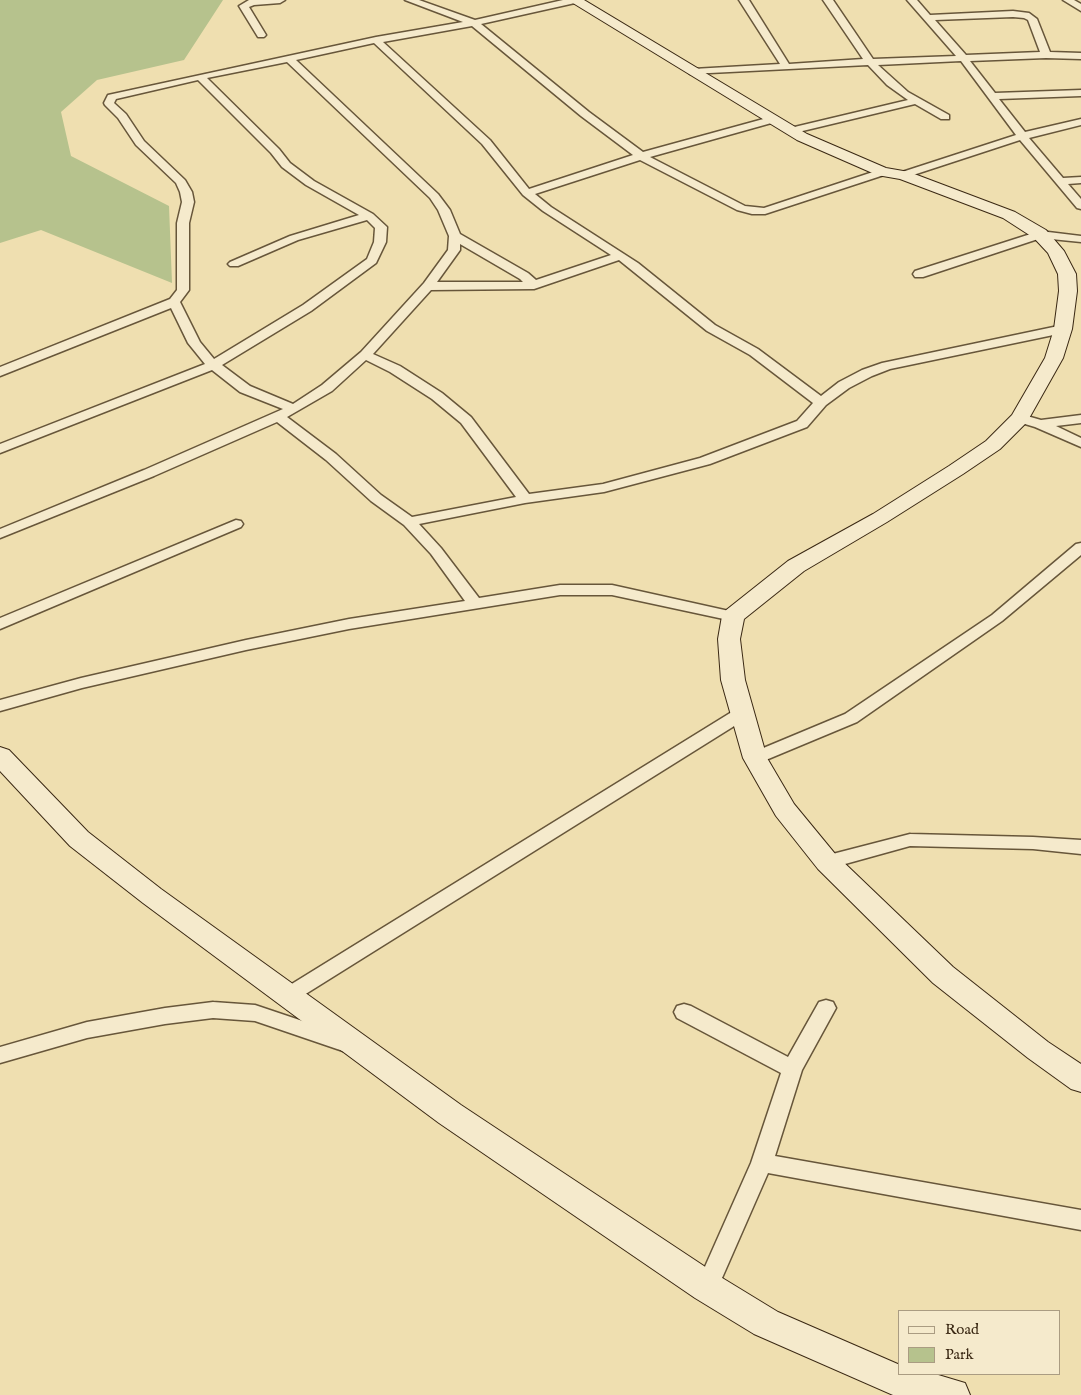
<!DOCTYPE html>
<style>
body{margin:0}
#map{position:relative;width:1081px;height:1395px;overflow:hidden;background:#efdfb0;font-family:"IM FELL English",serif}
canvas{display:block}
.legend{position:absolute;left:898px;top:1310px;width:162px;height:65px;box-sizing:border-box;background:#f5eacc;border:1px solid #aa9c82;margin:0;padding:6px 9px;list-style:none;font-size:15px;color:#3a2813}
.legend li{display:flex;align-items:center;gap:10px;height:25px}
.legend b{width:25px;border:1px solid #aa9c82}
</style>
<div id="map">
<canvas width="1081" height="1395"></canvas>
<ul class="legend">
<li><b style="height:6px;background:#f5eacc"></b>Road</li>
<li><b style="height:14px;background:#b6c28d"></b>Park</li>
</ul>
</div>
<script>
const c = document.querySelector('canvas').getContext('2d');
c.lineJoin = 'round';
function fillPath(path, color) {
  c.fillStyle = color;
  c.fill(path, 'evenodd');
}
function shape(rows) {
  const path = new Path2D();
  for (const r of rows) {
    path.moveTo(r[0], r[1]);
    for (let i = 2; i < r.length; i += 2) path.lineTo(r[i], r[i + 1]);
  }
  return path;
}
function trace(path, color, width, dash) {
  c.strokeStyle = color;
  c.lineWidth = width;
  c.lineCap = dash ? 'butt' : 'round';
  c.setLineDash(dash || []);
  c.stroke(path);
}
fillPath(shape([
 [0,0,223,0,184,60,97,80,61,112,71,156,169,206,172,283,41,230,0,243]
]), '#b6c28d');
const street = shape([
 [249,0,285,0,280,3,254,5,249,7,266,35,264,37,258,37,239,6,249,0],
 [405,0,419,0,475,20,563,0,580,0,575,3,481,24,589,112,643,152,767,118,775,118,776,120,775,122,650,157,745,206,764,208,879,170,887,170,888,172,887,174,765,214,752,214,737,210,640,160,535,194,551,207,638,263,715,325,758,349,821,396,839,382,862,370,882,363,1063,325,1069,329,1063,333,890,369,872,376,849,388,826,405,807,427,710,464,604,492,525,503,419,524,441,548,479,598,560,585,612,585,738,613,741,616,738,619,733,621,612,595,560,595,349,629,246,650,82,688,0,711,0,700,81,678,246,640,349,619,465,601,431,554,404,525,371,501,326,460,277,422,154,476,0,538,0,529,144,470,283,409,240,392,212,370,0,453,0,444,205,364,188,343,171,308,0,376,0,367,170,299,177,290,177,223,182,202,180,192,176,183,136,145,118,118,105,105,104,103,108,95,376,37,463,22,405,0],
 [472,26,581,116,633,155,529,189,490,140,383,42,472,26],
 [374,43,482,144,523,195,543,211,611,255,536,280,528,273,460,234,450,210,438,194,296,60,374,43],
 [287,62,430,198,438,210,449,236,448,250,424,283,361,352,322,385,293,404,250,386,222,365,311,311,376,263,386,242,387,227,373,214,314,181,290,163,279,149,207,78,287,62],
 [198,80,271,153,282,167,306,185,359,215,290,236,230,262,228,264,230,266,238,266,298,240,367,220,375,228,374,242,367,259,303,305,214,359,200,342,180,302,189,290,189,223,194,202,192,192,185,180,144,141,126,114,114,103,116,99,198,80],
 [460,244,520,279,523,282,437,282,460,250,460,244],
 [619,260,707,331,750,355,813,403,797,421,700,458,603,484,529,494,471,417,442,393,400,366,373,354,431,290,534,289,619,260],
 [366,360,390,372,432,399,461,423,516,497,412,517,381,495,336,454,287,417,332,391,366,360],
 [739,0,749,0,789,64,863,59,823,0,833,0,873,59,956,56,907,0,917,0,930,15,1013,11,1029,13,1037,19,1050,52,1081,53,1081,59,1046,58,970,61,995,93,1081,90,1081,96,999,99,1025,132,1081,119,1081,125,1029,138,1063,178,1081,177,1081,183,1068,184,1081,199,1081,209,1077,208,1020,140,907,177,899,177,898,175,899,173,1016,135,961,61,878,65,908,92,949,115,949,119,941,119,915,104,790,134,785,131,786,129,908,100,887,85,868,65,690,74,688,72,693,69,780,64,739,0],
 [1013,17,1024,18,1028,20,1040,52,966,55,935,20,1013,17],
 [1063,0,1074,0,1081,4,1081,11,1063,0],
 [1040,231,1081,236,1081,242,1041,238,923,277,915,277,913,274,915,271,1040,231],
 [1020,414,1041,420,1081,415,1081,423,1056,426,1081,438,1081,447,1035,427,1015,421,1013,418,1015,415,1020,414],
 [236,520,241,521,243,524,241,527,0,629,0,618,236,520],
 [1081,543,1081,555,1002,621,857,722,761,762,755,764,749,762,747,758,749,754,845,714,992,615,1076,544,1081,543],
 [741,708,747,710,749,714,747,718,296,1000,289,1003,282,1000,279,995,282,990,735,710,741,708],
 [910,834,1033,837,1081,840,1081,854,1033,849,910,846,827,869,821,867,818,862,821,857,910,834],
 [826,1000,833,1002,836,1008,802,1070,775,1156,1081,1210,1081,1230,768,1173,715,1294,707,1297,699,1294,696,1287,751,1163,781,1073,677,1018,674,1012,677,1006,684,1004,691,1006,788,1057,819,1002,826,1000],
 [213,1002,255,1005,350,1037,353,1043,350,1049,343,1051,255,1021,213,1018,165,1024,87,1038,0,1063,0,1047,87,1022,165,1008,213,1002]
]);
const secondary = shape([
 [568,0,584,0,807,134,886,168,909,172,1015,212,1046,230,1064,251,1076,274,1077,291,1072,329,1063,358,1027,422,1000,449,963,474,887,522,804,571,744,619,740,639,745,680,767,758,794,804,836,855,953,967,1048,1042,1081,1064,1081,1092,1071,1089,1028,1058,933,983,818,869,776,816,743,758,721,680,718,639,722,616,725,611,788,561,873,514,949,466,986,441,1012,415,1045,358,1054,329,1059,291,1058,274,1048,253,1034,238,1003,218,900,179,877,175,797,140,568,0],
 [0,747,9,750,88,832,161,889,461,1105,719,1276,778,1312,900,1365,900,1374,935,1374,965,1383,970,1395,893,1395,754,1334,695,1298,439,1123,143,903,70,846,0,771,0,747]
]);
trace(street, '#67563a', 3);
trace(secondary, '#3a2813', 2);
fillPath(street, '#f5eacc');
fillPath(secondary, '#f5eacc');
</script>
